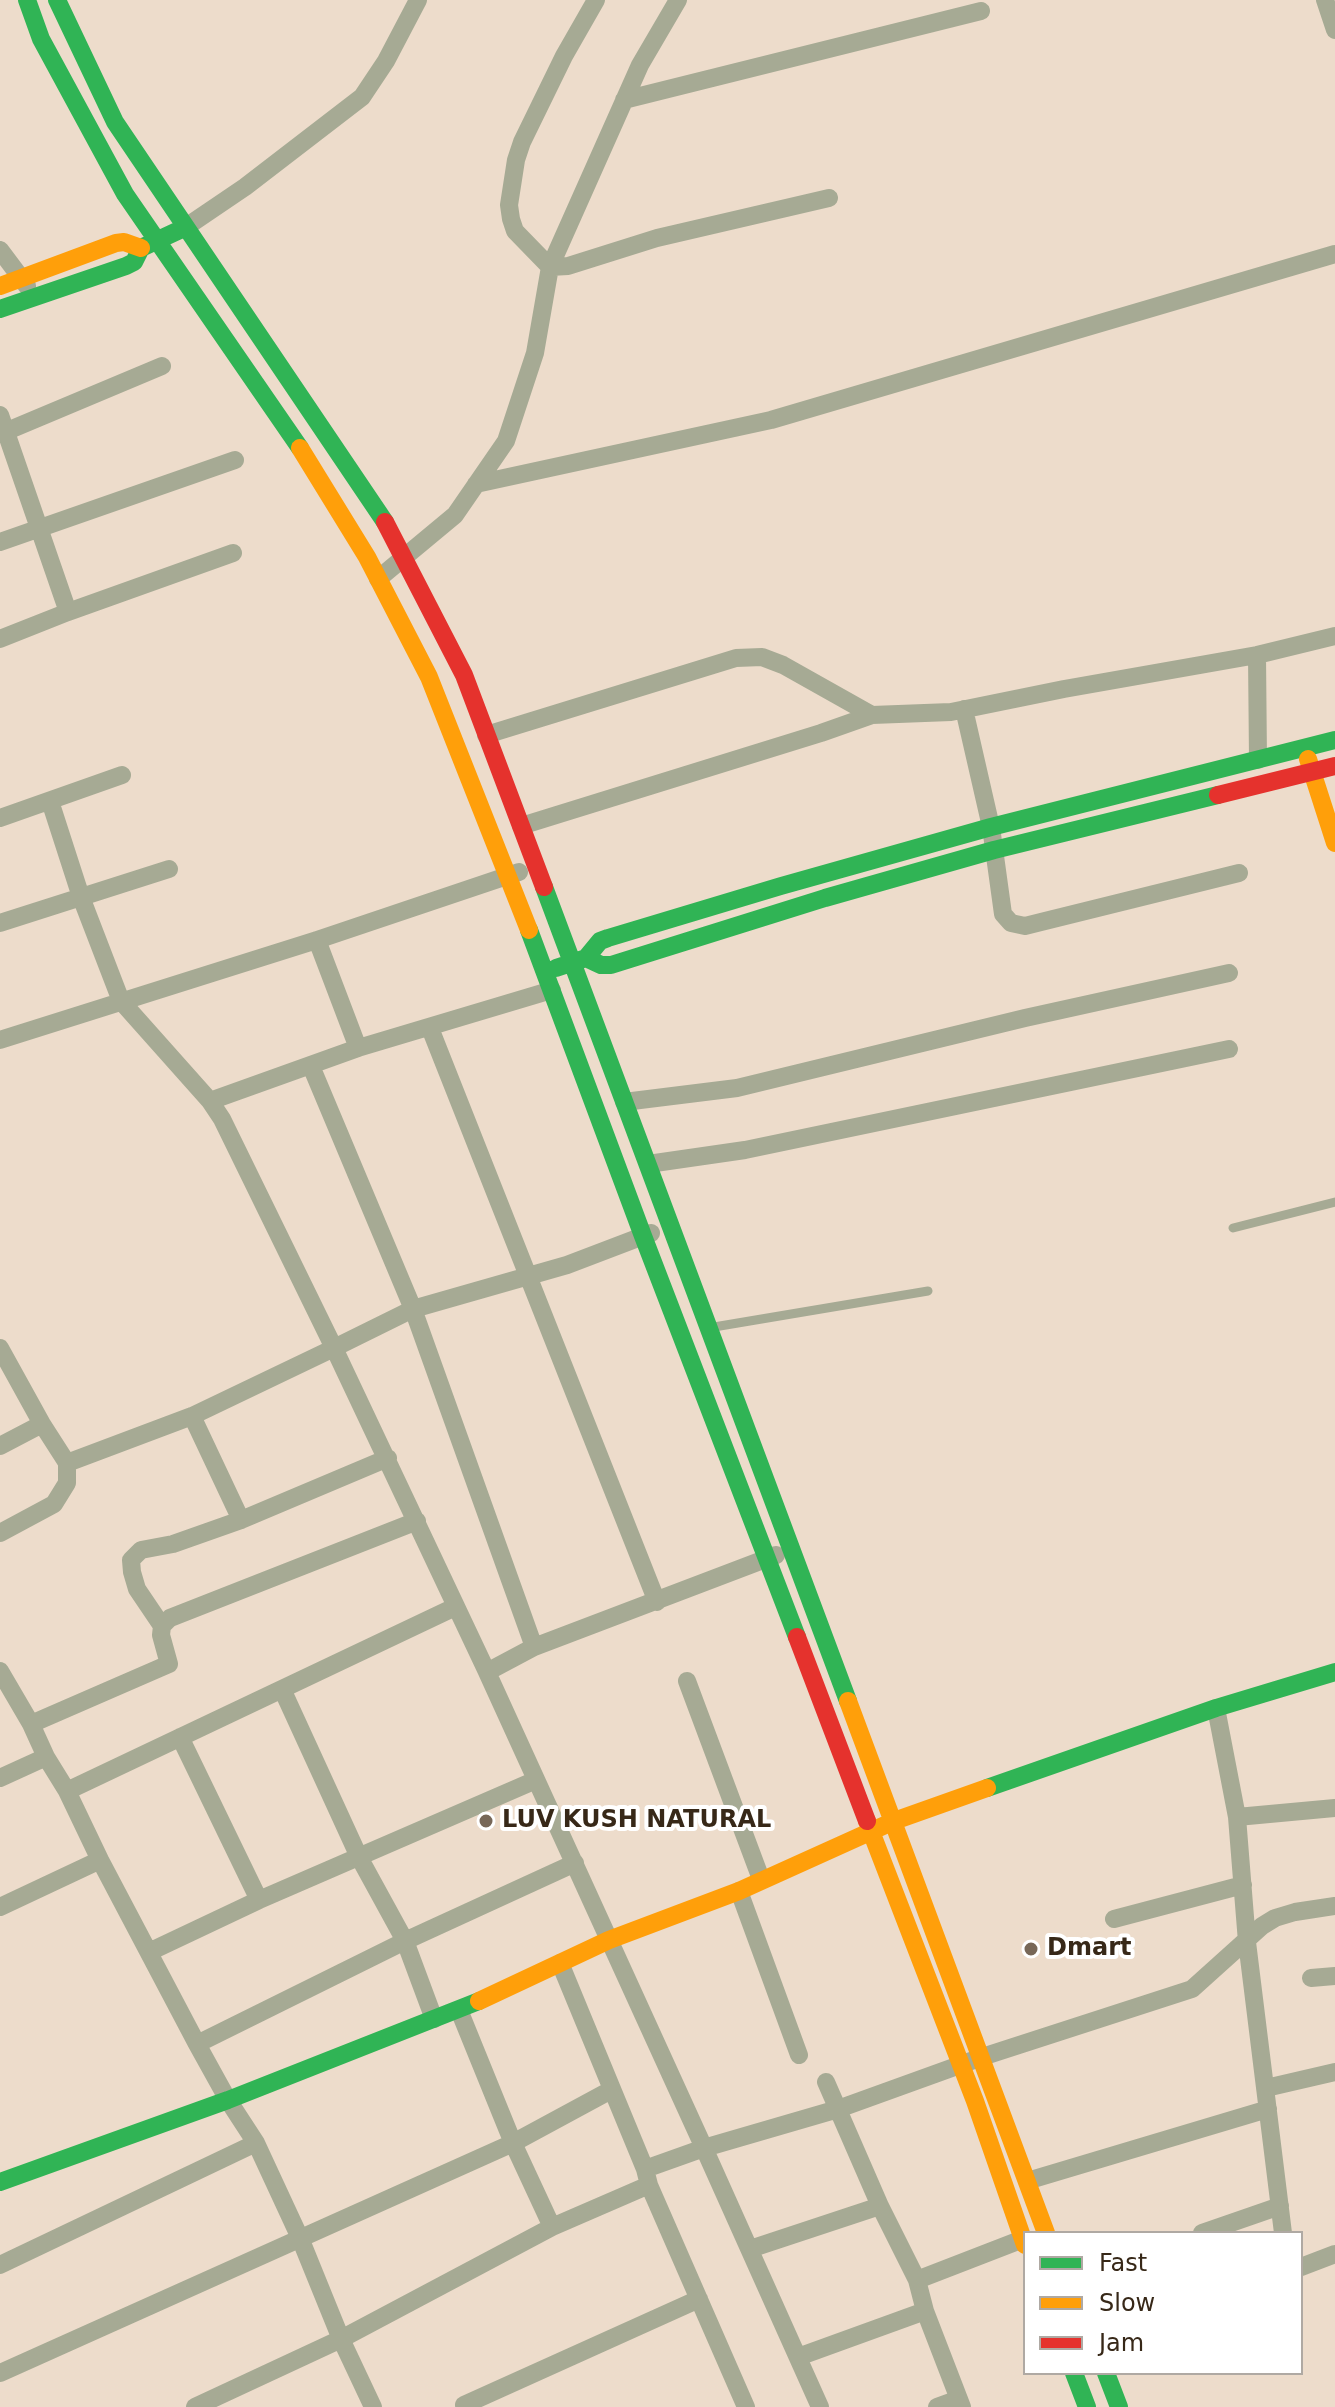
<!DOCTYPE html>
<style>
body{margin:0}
#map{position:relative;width:1335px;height:2407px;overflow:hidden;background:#eddccb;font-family:"DejaVu Sans",sans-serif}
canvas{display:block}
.legend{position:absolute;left:1023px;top:2231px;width:280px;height:144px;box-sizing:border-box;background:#fff;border:2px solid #afa9a3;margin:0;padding:10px 14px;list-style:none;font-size:24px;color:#372818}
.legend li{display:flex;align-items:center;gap:16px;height:40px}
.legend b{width:40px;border:2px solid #afa9a3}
</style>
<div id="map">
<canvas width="1335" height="2407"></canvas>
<ul class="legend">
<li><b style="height:10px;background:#30b455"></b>Fast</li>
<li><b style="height:10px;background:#ff9f0a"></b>Slow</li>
<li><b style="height:10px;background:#e5322d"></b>Jam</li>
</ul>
</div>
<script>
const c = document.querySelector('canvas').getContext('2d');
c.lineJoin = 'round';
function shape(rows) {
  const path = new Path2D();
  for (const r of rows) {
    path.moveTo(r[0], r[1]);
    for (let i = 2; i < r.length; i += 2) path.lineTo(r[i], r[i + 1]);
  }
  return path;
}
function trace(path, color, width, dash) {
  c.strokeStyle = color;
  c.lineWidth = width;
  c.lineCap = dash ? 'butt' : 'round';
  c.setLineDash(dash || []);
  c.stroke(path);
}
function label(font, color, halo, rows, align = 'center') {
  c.font = font + ' "DejaVu Sans",sans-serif';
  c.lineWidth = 8;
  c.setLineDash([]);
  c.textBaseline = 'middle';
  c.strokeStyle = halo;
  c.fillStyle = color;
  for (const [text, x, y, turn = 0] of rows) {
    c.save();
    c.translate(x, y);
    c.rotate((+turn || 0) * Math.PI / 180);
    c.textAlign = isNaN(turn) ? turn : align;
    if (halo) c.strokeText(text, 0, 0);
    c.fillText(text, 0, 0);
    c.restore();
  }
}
trace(shape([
 [1233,1228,1335,1202],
 [714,1327,928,1291]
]), '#a6aa94', 9);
trace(shape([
 [596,0,564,56,522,142,516,160,509,205,511,219,515,231,550,267,568,266,657,238,829,198],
 [1325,0,1335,30],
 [624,100,981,11],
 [186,227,245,187,362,97,386,61,418,0],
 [0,250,27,286],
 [0,415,68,612,0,639],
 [0,434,162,366],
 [476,484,771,420,1335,254],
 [0,542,235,460],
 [378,579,455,515,506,441,535,353,550,267,640,65,678,0],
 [68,612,233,553],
 [1257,655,1258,760],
 [964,709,991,827,1003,914,1011,923,1025,926,1041,922,1239,873],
 [486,735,736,658,762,657,783,665,872,715],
 [50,801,81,897,121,1001,210,1101,222,1119,334,1348,192,1416,67,1463],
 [0,818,122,775],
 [521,826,821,733,872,715,951,712,1064,689,1257,655,1335,636],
 [0,923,169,869],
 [317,940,358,1048],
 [430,1028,657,1602],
 [0,1040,317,940,519,872],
 [311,1066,413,1309,534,1647,776,1555],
 [210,1101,358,1048,552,990],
 [624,1102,737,1088,1025,1018,1229,973],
 [648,1164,745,1150,1229,1049],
 [0,1348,42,1424],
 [192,1416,241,1520],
 [0,1446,42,1424,67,1463,67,1483,54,1504,0,1533],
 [162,1626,137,1589,132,1572,131,1560,141,1550,173,1544,241,1520,388,1458],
 [0,1671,31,1724,46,1757,67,1791,100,1860,197,2044,228,2100,256,2143,300,2238,341,2339,373,2407],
 [487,1672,334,1348,413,1309,567,1265,651,1233],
 [687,1681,761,1879],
 [282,1689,359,1857,405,1941,434,2019],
 [1216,1708,1237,1817,1247,1942,1283,2233],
 [31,1724,169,1664,161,1635,162,1626,170,1618,417,1521],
 [180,1737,259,1900],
 [0,1778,46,1757],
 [67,1791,455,1607],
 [1237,1817,1335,1808],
 [739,1891,799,2055],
 [0,1907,100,1860],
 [1114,1919,1243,1885],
 [149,1952,259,1900,536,1780],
 [560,1963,645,2169],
 [1311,1978,1335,1976],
 [459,2010,513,2143,552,2227],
 [197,2044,405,1941,575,1863],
 [826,2082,880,2206,917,2280,925,2311,962,2407],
 [1266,2088,1335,2072],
 [1027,2181,1268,2109],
 [649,2185,746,2407],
 [1202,2233,1280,2206],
 [750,2249,880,2206],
 [0,2265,256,2143],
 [1301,2267,1335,2254],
 [917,2280,1023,2239],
 [798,2357,925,2311],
 [0,2373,513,2143,611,2090],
 [464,2405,699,2299],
 [195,2407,341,2339,552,2227,649,2185,645,2169,704,2148,487,1672,534,1647],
 [820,2407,704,2148,838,2109,982,2057,1192,1989,1262,1926,1275,1918,1295,1912,1335,1906],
 [937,2407,959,2399]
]), '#a6aa94', 18);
trace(shape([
 [27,0,41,39,125,194,300,448],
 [57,0,115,122,385,522],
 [0,309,126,266,134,262,141,248,186,227],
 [544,887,848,1701],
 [529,930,643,1236,797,1637],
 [586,958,601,965,611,965,825,898,994,850,1218,795],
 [556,968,586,958,600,941,608,938,781,886,991,827,1335,740],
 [987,1788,1216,1708,1335,1672],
 [0,2182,228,2100,479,2001],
 [1074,2373,1087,2407],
 [1106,2373,1119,2407]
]), '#30b455', 18);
trace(shape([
 [0,286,116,243,124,242,141,248],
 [300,448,367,557,429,677,529,930],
 [1308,759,1335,843],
 [848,1701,1046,2233],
 [867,1821,975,2101,1025,2245],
 [479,2001,609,1940,739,1891,894,1821,987,1788]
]), '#ff9f0a', 18);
trace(shape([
 [385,522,464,675,544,887],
 [1218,795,1335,766],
 [797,1637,867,1821]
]), '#e5322d', 18);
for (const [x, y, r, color] of [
 [486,1821,8,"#776757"],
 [1031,1949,8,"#776757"]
]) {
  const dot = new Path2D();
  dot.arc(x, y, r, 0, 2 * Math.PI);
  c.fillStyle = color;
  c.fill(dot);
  trace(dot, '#fff', 3);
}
label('bold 24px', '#372818', '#fff', [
 ["LUV KUSH NATURAL",502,1821],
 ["Dmart",1047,1949]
], 'left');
</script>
